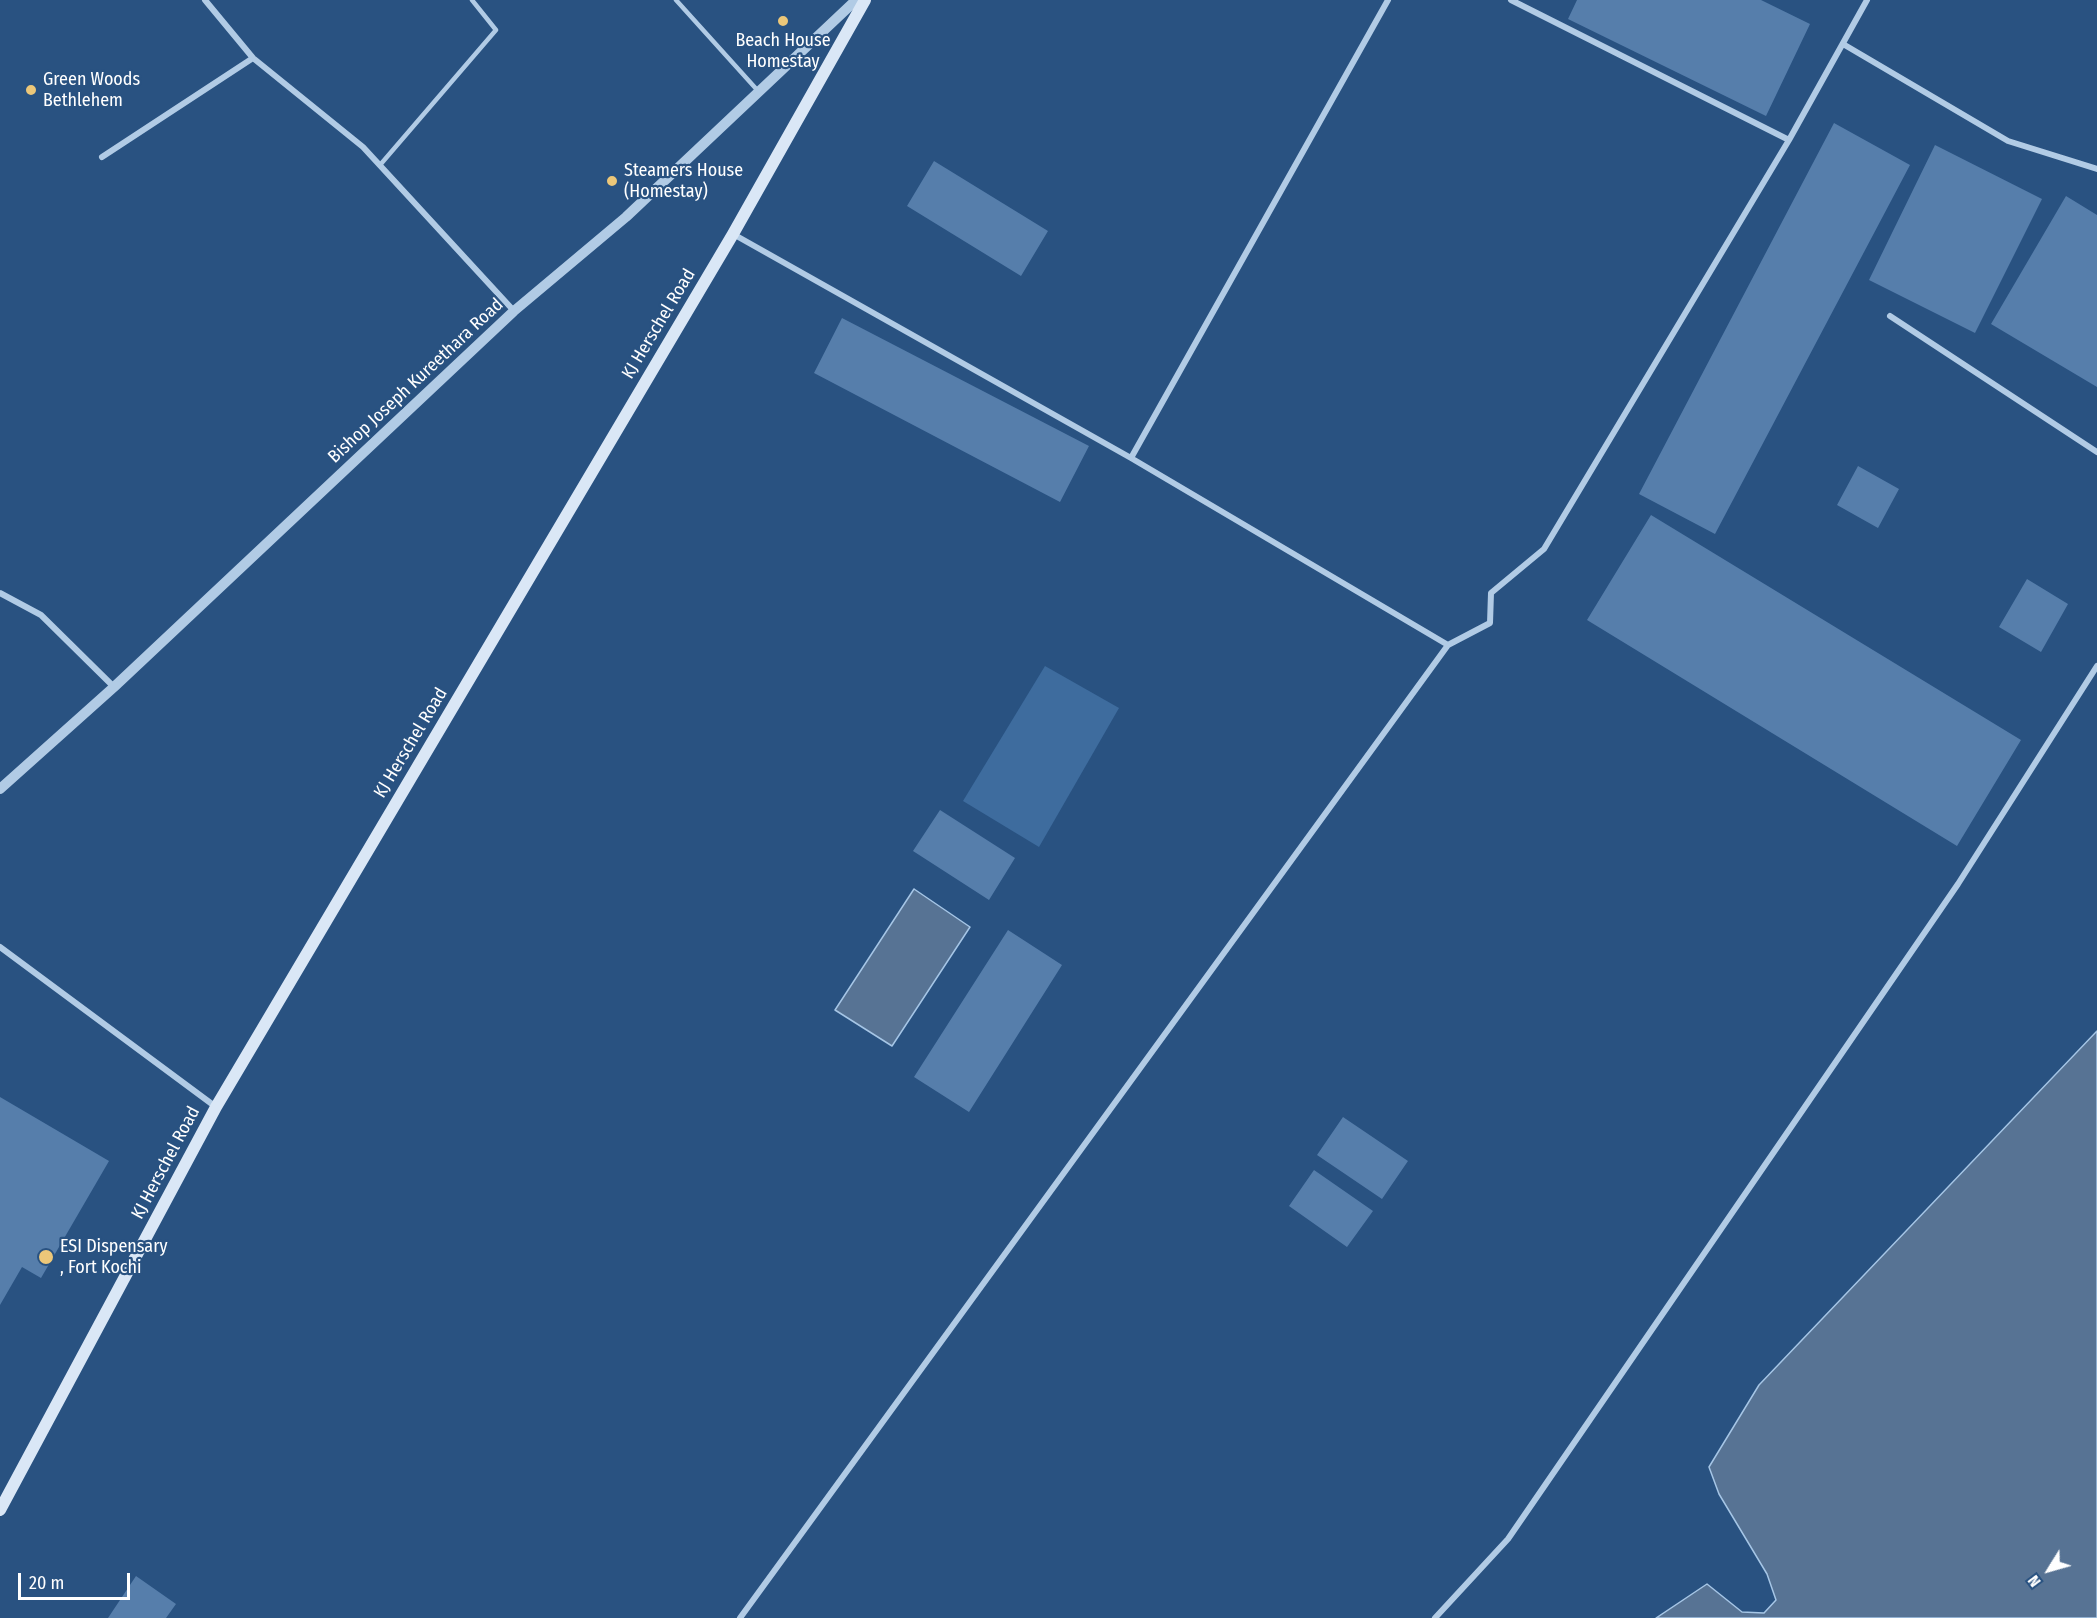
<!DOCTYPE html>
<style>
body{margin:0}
#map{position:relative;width:2097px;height:1618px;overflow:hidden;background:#295281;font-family:"Fira Sans Condensed",sans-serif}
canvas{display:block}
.north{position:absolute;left:2019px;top:1540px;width:60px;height:60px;-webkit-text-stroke:4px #295281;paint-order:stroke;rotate:233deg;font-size:16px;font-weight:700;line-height:24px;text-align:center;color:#fff}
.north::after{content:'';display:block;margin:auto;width:21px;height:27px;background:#fff;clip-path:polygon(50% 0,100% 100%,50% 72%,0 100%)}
.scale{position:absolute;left:18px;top:1573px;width:112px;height:27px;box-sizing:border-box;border:3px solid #fff;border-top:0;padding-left:8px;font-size:18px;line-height:21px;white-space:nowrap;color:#fff;-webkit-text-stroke:4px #295281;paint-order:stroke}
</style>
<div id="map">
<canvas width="2097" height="1618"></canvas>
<div class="north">N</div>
<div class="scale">20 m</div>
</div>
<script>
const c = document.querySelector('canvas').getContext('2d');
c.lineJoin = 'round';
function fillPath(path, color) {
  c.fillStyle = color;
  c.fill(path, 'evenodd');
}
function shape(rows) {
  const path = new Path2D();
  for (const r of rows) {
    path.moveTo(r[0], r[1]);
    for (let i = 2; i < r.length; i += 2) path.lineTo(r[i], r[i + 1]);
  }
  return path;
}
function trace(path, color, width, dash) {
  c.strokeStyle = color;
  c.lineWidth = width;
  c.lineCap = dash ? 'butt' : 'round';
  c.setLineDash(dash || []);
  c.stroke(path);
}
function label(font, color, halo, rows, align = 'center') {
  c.font = font + ' "Fira Sans Condensed",sans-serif';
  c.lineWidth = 4.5;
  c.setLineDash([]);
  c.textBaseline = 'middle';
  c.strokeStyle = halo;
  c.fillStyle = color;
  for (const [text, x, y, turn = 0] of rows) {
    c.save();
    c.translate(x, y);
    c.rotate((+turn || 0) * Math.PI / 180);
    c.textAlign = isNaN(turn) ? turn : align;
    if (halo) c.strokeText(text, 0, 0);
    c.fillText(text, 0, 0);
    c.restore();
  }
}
fillPath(shape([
 [1045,666,1119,708,1039,847,963,801]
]), '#3e6c9e');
const water = shape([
 [914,889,970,927,892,1046,835,1010,914,889],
 [2097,1031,2097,1618,1656,1618,1707,1584,1742,1612,1764,1613,1776,1600,1767,1574,1719,1494,1709,1467,1759,1385,2097,1031]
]);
fillPath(water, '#577394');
trace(water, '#a6c6e6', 1.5);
fillPath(shape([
 [1577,0,1761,0,1810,24,1766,116,1568,19],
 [1834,123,1910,165,1715,534,1639,494],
 [1935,145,2042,199,1975,333,1869,280],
 [934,161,1048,231,1021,276,907,206],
 [2066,196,2097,215,2097,387,1991,324],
 [842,318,1089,446,1060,502,814,373],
 [1858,466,1899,489,1878,528,1837,505],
 [1651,515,2021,740,1957,846,1587,620],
 [2027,579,2068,604,2041,652,1999,627],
 [940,810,1015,858,989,900,913,851],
 [1008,930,1062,965,969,1112,914,1077],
 [0,1097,109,1161,41,1278,22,1267,0,1305],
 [1343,1117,1408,1161,1382,1199,1317,1155],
 [1314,1170,1373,1211,1347,1247,1289,1206],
 [136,1576,176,1604,166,1618,108,1618]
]), '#567eab');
trace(shape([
 [676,0,759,92],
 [380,165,496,30,472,0]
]), '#b1cbe5', 4.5);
trace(shape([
 [205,0,253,58,363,147,514,311],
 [1511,0,1789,140,1867,0],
 [1843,44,2008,141,2097,169],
 [102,157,253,58],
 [733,234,1131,458,1448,645,740,1618],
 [1890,316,2097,452],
 [1131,458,1388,0],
 [0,593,41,615,114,687],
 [1448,645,1490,623,1491,593,1544,549,1789,140],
 [0,947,216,1107],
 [1435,1618,1508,1539,1958,884,2097,666]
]), '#b1cbe5', 6);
trace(shape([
 [0,789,114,687,514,311,626,217,856,0]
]), '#b1cbe5', 10);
trace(shape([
 [0,1510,216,1107,733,234,865,0]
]), '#dae7f6', 12);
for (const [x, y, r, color] of [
 [783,21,6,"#ecc779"],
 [31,90,6,"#ecc779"],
 [612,181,6,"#ecc779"],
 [46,1257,8,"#ecc779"]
]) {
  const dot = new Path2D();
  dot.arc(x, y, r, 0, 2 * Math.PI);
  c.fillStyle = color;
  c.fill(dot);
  trace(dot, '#295281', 2);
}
label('18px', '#fff', '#295281', [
 ["Beach House",783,41,"center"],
 ["Homestay",783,62,"center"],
 ["Green Woods",43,80],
 ["Bethlehem",43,101],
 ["Steamers House",624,171],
 ["(Homestay)",624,192],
 ["ESI Dispensary",60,1247],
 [", Fort Kochi",60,1268]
], 'left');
label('18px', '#fff', '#295281', [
 ["KJ Herschel Road",659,324,-59],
 ["Bishop Joseph Kureethara Road",416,381,-43],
 ["KJ Herschel Road",411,743,-59],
 ["KJ Herschel Road",166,1163,-62]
]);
</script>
